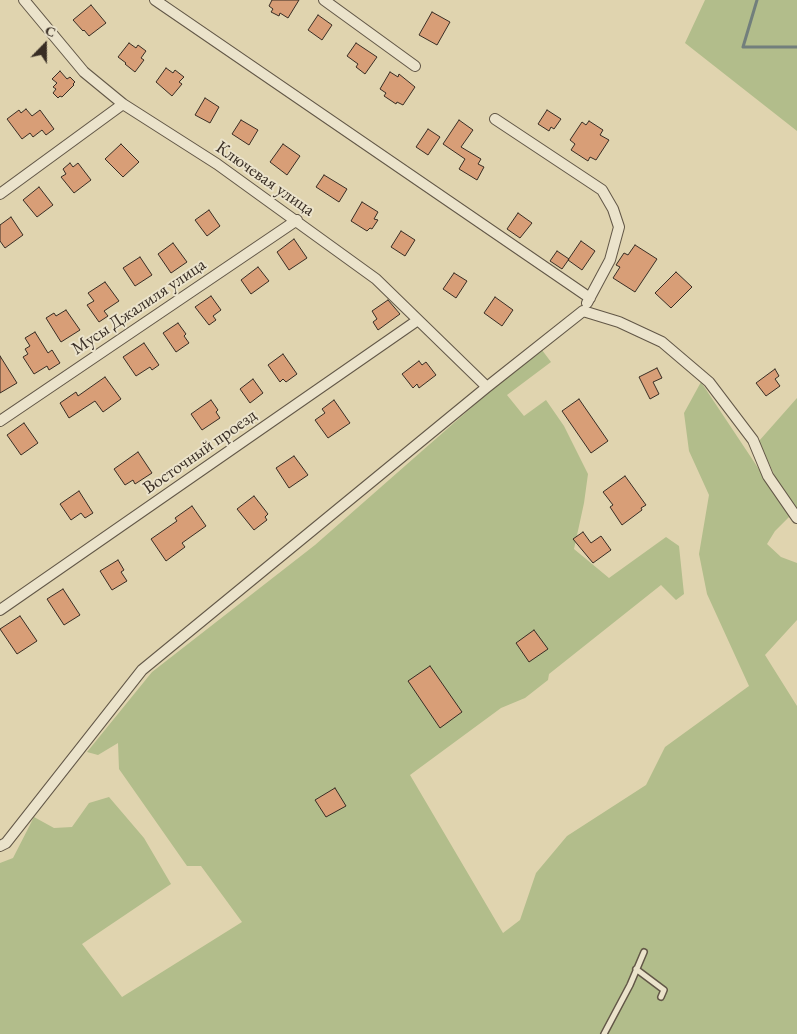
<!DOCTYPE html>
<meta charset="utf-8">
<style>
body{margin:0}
#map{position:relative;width:797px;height:1034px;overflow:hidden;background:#e0d4af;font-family:"EB Garamond",serif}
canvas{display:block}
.north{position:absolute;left:20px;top:20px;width:50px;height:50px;-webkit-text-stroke:4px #ebe3cb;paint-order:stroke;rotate:22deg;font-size:14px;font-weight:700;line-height:20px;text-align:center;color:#382d24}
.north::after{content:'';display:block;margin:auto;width:18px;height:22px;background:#382d24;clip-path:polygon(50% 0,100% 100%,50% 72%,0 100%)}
</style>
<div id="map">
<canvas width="797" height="1034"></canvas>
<div class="north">С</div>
</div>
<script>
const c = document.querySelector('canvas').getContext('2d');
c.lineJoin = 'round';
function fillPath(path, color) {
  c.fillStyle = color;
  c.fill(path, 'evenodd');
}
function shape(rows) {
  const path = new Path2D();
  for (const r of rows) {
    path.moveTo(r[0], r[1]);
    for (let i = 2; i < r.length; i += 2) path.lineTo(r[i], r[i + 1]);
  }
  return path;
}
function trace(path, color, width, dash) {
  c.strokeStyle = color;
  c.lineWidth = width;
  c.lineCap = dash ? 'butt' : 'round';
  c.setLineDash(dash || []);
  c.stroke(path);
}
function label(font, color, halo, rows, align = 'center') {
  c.font = font + ' "EB Garamond",serif';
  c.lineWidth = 4;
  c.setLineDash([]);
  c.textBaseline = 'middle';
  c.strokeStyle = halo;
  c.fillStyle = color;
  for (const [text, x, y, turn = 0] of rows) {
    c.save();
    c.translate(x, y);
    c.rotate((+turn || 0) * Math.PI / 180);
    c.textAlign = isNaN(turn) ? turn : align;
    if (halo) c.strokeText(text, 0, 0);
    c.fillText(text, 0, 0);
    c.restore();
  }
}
fillPath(shape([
 [705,0,797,0,797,131,685,43],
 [542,350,551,362,507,395,524,416,546,400,564,426,588,474,584,503,574,549,609,578,666,537,679,546,684,594,676,600,661,585,549,674,548,680,525,698,501,708,410,775,503,933,520,920,536,873,567,836,646,785,665,747,749,686,707,594,699,554,709,495,689,451,684,413,701,382,790,516,775,531,767,544,781,557,797,563,797,620,765,655,797,706,797,1034,0,1034,0,863,13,858,34,817,54,828,72,827,89,803,109,797,144,838,171,884,82,944,122,997,242,922,201,866,187,866,119,769,118,743,98,755,87,752,152,672,315,545,488,393],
 [797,398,797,510,776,479,759,441]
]), '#b2bd8b');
trace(shape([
 [757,0,743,47,797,47]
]), '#727f7c', 3);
const building = shape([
 [272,0,299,0,288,18,280,13,279,16,271,12,273,9,269,6,272,0],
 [91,5,106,23,89,36,84,30,83,31,73,20,91,5],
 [432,12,450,22,437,45,419,35,432,12],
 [318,15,332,25,322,40,308,30,318,15],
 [129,43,136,48,138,45,146,51,141,58,144,60,135,72,125,64,126,63,118,57,129,43],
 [356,43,377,57,365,74,356,67,358,64,347,56,356,43],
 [166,68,173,73,175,70,184,77,179,82,182,84,172,96,156,82,166,68],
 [60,71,67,79,70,77,75,82,73,84,74,85,62,97,60,96,58,98,53,93,56,89,53,87,57,83,52,79,60,71],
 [390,72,398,77,399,74,415,87,403,105,397,102,396,104,384,96,386,93,380,89,390,72],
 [205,98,219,107,210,123,195,115,205,98],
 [26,109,32,116,40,110,54,129,46,135,42,130,33,137,30,133,22,139,7,119,19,110,21,113,26,109],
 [547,110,561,119,554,129,551,127,549,131,538,124,547,110],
 [241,120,258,130,249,145,232,134,241,120],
 [459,120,473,130,461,147,481,159,478,164,484,167,477,180,459,169,465,159,443,144,459,120],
 [589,121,603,130,600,135,609,140,596,160,590,157,588,161,571,150,575,144,570,140,582,122,586,125,589,121],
 [428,129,440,137,428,155,416,147,428,129],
 [121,144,139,162,123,177,105,159,121,144],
 [283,144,300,156,287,175,270,162,283,144],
 [70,163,73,167,78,163,91,180,74,193,61,177,66,174,63,169,70,163],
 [324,175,347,189,339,202,316,187,324,175],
 [39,187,53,205,37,217,23,200,39,187],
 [362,202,378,212,374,219,378,220,372,229,370,228,367,231,351,221,362,202],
 [209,210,220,226,207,236,195,220,209,210],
 [518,213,532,223,520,238,507,229,518,213],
 [11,217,23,235,5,248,0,241,0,225,11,217],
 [401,231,415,240,405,256,391,247,401,231],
 [294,239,307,258,289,270,277,252,294,239],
 [581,241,595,251,582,270,568,260,581,241],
 [173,243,187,262,171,273,158,254,173,243],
 [635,245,657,259,635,292,613,278,620,267,616,265,624,253,628,255,635,245],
 [557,251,569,259,562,269,550,261,557,251],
 [140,257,152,275,135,286,123,268,140,257],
 [258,267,269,281,251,294,241,280,258,267],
 [676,272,692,287,671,308,655,293,676,272],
 [454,273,467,281,456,298,443,289,454,273],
 [105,282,119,301,104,311,108,316,99,322,87,305,94,301,88,293,105,282],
 [211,296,221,310,213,316,216,320,209,325,195,307,211,296],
 [495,297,513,310,502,326,484,313,495,297],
 [388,300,400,314,378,330,373,322,377,319,372,311,388,300],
 [66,310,80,330,61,342,46,318,54,313,56,316,66,310],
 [178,323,186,334,184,336,189,343,176,352,163,333,178,323],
 [35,332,48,353,52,350,60,363,49,370,47,366,34,374,23,357,28,354,25,349,30,346,25,338,35,332],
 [144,343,159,365,152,370,150,367,136,376,123,357,144,343],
 [283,354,297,374,286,382,283,379,280,382,268,365,283,354],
 [0,356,17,383,0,393,0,356],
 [419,361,422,365,426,362,436,375,419,388,417,384,413,388,402,374,419,361],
 [657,368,662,378,653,382,659,394,650,399,639,377,657,368],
 [775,369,779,376,775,379,780,386,766,396,756,383,775,369],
 [105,377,121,399,103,412,95,401,69,418,60,403,76,392,78,396,105,377],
 [253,379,263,393,250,403,240,389,253,379],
 [579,399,608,441,591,453,562,411,579,399],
 [211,400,218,410,216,412,220,418,202,430,191,414,211,400],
 [334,400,350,423,328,438,315,420,325,413,322,409,334,400],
 [24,423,38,443,21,455,7,435,24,423],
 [138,452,152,473,135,484,133,480,125,485,114,469,138,452],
 [294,456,308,475,289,488,276,468,294,456],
 [625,476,646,505,641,508,642,510,622,525,610,507,613,505,603,492,625,476],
 [79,491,93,513,85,518,81,513,71,520,60,504,79,491],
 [254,496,268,514,265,517,267,520,254,530,237,509,254,496],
 [192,506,206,526,182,543,185,547,166,561,151,539,177,521,175,518,192,506],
 [583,532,591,543,601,536,611,550,593,563,573,539,583,532],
 [118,560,124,570,121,572,127,581,112,590,100,571,118,560],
 [63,589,80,615,64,625,47,599,63,589],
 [20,616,37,641,17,654,0,629,20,616],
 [534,630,548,649,529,662,516,643,534,630],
 [430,666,462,712,440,728,408,681,430,666],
 [335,788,346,806,326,817,315,800,335,788]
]);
fillPath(building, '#d89e77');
trace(building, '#382d24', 1);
const service = shape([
 [636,969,664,990,661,997],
 [604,1034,630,985,644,952]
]);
const minor = shape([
 [24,0,84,72,123,104,217,164,376,279,487,387],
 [155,0,590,298],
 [324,0,415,66],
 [495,119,602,190,613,209,619,227,610,260,587,303],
 [0,194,123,104],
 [0,421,297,220],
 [0,610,418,320],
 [0,846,6,843,142,670,487,387,583,311,619,322,662,342,709,382,753,440,768,476,797,518]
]);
trace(service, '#625747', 8);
trace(minor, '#625747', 12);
trace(service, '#ebe3cb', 5);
trace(minor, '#ebe3cb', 10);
label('18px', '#382d24', '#ebe3cb', [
 ["Ключевая улица",265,179,35],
 ["Мусы Джалиля улица",139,307,-34],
 ["Восточный проезд",200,452,-35]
]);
</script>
